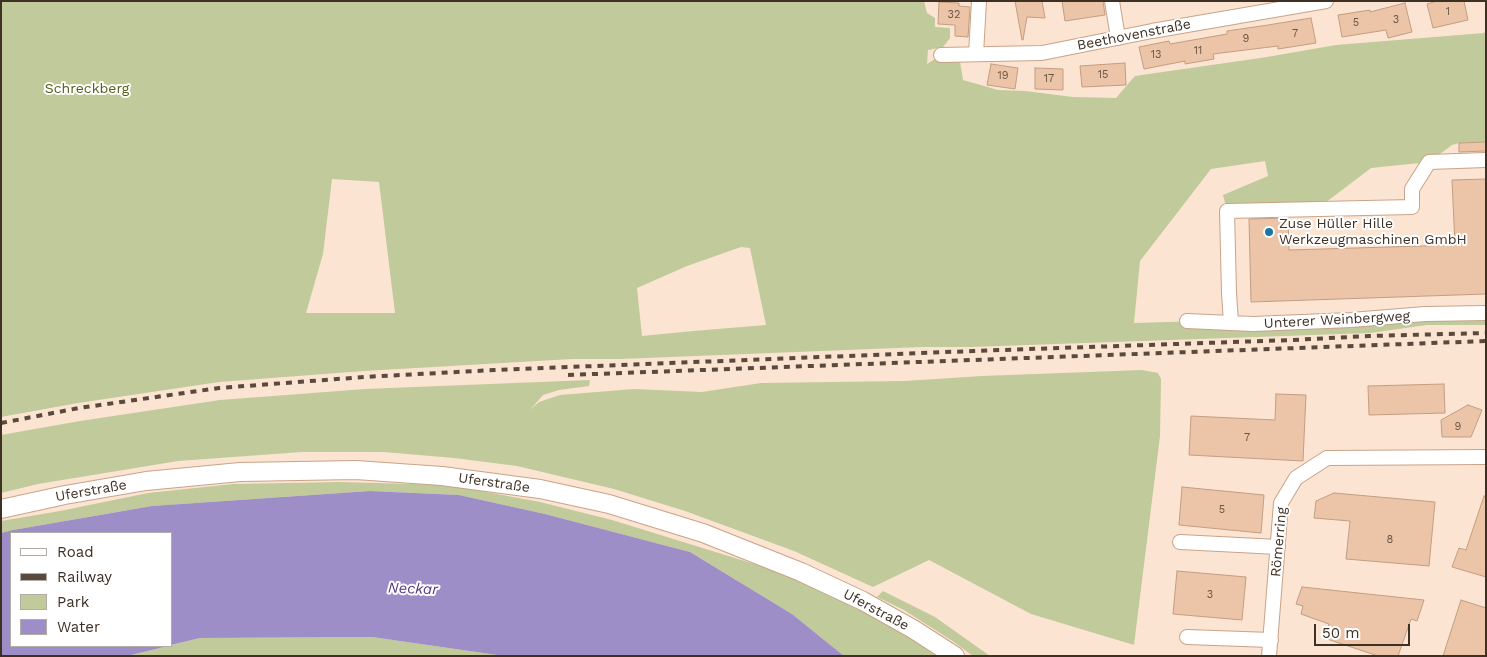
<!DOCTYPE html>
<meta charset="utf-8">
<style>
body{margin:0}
#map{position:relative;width:1487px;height:657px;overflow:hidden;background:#fce4d3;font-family:"Work Sans",sans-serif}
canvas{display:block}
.frame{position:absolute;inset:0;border:2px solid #3f3024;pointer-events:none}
.legend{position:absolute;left:10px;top:532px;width:162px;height:115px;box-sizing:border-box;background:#fff;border:1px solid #b2aca7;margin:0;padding:6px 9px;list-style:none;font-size:15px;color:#3f3024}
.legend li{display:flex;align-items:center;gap:10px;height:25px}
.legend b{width:25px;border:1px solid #b2aca7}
.scale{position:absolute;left:1314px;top:624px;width:96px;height:22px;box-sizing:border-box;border:2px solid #3f3024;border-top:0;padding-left:6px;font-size:15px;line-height:18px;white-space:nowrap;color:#3f3024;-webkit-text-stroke:4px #fff;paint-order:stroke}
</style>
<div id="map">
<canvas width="1487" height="657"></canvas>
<div class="frame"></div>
<ul class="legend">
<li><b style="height:6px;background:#fff"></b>Road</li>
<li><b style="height:6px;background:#5a4a3d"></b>Railway</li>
<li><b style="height:14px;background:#c0ca9a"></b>Park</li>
<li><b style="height:14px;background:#9e8ec7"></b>Water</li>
</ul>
<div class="scale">50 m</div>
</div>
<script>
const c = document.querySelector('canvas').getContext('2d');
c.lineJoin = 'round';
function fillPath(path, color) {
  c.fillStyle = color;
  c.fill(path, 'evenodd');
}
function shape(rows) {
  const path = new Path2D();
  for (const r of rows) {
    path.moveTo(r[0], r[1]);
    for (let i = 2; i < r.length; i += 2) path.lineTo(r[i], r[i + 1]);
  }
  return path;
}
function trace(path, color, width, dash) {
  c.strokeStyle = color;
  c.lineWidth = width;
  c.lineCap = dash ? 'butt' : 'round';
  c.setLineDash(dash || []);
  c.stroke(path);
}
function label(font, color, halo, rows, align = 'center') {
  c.font = font + ' "Work Sans",sans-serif';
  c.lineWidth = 4;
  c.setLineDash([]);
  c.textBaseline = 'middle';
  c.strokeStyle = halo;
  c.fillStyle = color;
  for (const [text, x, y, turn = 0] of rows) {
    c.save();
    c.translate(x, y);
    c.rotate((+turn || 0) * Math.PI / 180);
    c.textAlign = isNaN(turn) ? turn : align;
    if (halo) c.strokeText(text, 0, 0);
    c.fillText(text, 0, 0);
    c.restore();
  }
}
fillPath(shape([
 [1,1,924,1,927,13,935,18,935,27,950,28,950,38,943,47,928,50,927,64,941,55,959,55,963,80,998,90,1025,91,1073,97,1116,98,1135,76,1267,57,1336,45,1484,33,1486,31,1486,142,1459,143,1452,145,1429,162,1371,168,1317,209,1227,211,1223,195,1268,176,1265,161,1211,169,1140,261,1134,323,1486,313,1486,325,1427,325,1370,333,970,347,922,347,620,359,572,359,364,371,219,382,78,403,1,417],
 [332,179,379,182,395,313,306,313,323,254],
 [741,247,750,248,766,325,693,331,642,336,637,288,687,266],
 [1142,370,1158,373,1161,379,1160,436,1134,645,1031,614,929,560,873,587,794,551,685,511,614,489,517,466,454,458,384,452,302,452,178,461,38,484,1,493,1,435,80,421,220,400,365,389,590,380,589,386,559,390,543,395,530,410,539,402,560,395,634,389,702,392,761,383,905,381,982,376],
 [340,482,448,485,540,502,612,520,764,567,836,596,916,642,936,656,844,656,792,614,690,552,545,514,459,495,370,491,152,506,13,530,1,533,1,521,60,511,148,493,233,484],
 [883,591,935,617,990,656,973,656,954,642,904,610,877,597],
 [372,637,504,656,127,656,200,638]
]), '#c0ca9a');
fillPath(shape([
 [370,491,459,495,545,514,690,552,792,614,844,656,504,656,372,637,200,638,171,645,171,533,11,533,11,646,168,646,127,656,1,656,1,533,13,530,152,506]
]), '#9e8ec7');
const building = shape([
 [1015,1,1042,1,1045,18,1027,17,1023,40,1022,40,1015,1],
 [1062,1,1103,1,1105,15,1065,21,1062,1],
 [1437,1,1464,1,1468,20,1433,28,1427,4,1437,1],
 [939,2,959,3,959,6,970,7,968,37,955,36,955,25,938,24,939,2],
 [1405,3,1412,32,1388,38,1386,30,1342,37,1338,15,1370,10,1370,12,1405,3],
 [1311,18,1316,43,1278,49,1278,46,1213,54,1214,59,1185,64,1185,61,1144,69,1139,47,1169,41,1170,44,1227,34,1227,31,1268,25,1311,18],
 [1125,63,1126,85,1082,87,1080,66,1125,63],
 [991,64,1018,68,1015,89,987,85,991,64],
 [1035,68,1063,69,1063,90,1035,89,1035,68],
 [1486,142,1486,151,1459,152,1459,143,1486,142],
 [1486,179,1486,294,1251,302,1249,219,1288,218,1289,250,1455,245,1452,180,1486,179],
 [1444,384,1445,413,1369,415,1368,386,1444,384],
 [1276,394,1306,395,1303,461,1189,455,1191,416,1275,420,1276,394],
 [1468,405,1482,410,1471,437,1442,437,1441,420,1468,405],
 [1182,487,1264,495,1261,533,1179,525,1182,487],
 [1334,493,1435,502,1429,566,1346,559,1350,521,1314,518,1316,501,1334,493],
 [1484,496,1486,497,1486,577,1452,567,1459,548,1466,550,1484,496],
 [1177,571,1246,577,1242,620,1173,614,1177,571],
 [1302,587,1424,600,1417,621,1411,619,1398,656,1378,656,1324,638,1329,624,1301,614,1303,606,1296,604,1302,587],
 [1461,600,1486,608,1486,656,1443,656,1461,600]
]);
fillPath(building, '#ecc4a8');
trace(building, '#c39d82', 1);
const minor = shape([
 [1112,1,1118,38],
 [976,54,979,1],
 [941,55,1042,53,1152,31,1326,1],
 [1187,321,1253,324,1351,320,1425,314,1486,313],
 [1231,323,1229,293,1227,211,1412,207,1412,189,1429,162,1486,160],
 [1180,542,1278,547],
 [1187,637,1271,640],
 [1269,656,1281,503,1296,478,1327,458,1486,457]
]);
const major = shape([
 [1,509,65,495,146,481,240,472,356,470,442,476,540,489,609,504,703,533,801,572,863,601,913,629,955,656]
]);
trace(minor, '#c9a388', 16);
trace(major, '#c9a388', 20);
trace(minor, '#fff', 14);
trace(major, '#fff', 18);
trace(shape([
 [568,375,1486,341],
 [1,423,79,408,219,388,364,377,494,370,973,351,1292,340,1369,336,1486,333]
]), '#5a4a3d', 4, [6, 6]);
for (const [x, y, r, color] of [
 [1269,232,5,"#1c76a5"]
]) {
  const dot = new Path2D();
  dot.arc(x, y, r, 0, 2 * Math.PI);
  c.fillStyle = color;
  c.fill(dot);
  trace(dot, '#fff', 2);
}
label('11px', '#6a5545', null, [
 ["1",1448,12],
 ["32",954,15],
 ["3",1396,20],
 ["5",1356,23],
 ["7",1295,34],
 ["9",1246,39],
 ["11",1198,51],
 ["13",1156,55],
 ["15",1103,75],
 ["19",1003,76],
 ["17",1049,79],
 ["9",1458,427],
 ["7",1247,438],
 ["5",1222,510],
 ["8",1390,540],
 ["3",1210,595]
]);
label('14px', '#3f3024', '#fff', [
 ["Beethovenstraße",1134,35,-11],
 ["Unterer Weinbergweg",1337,320,-3],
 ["Uferstraße",494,483,8],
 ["Uferstraße",91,491,-10],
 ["Römerring",1279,542,-85],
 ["Uferstraße",876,610,28]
]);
label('14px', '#545e19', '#fff', [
 ["Schreckberg",87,89]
]);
label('14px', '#3f3024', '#fff', [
 ["Zuse Hüller Hille",1279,224],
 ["Werkzeugmaschinen GmbH",1279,240]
], 'left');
label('italic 15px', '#50387e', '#fff', [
 ["Neckar",413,589,2]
]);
</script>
